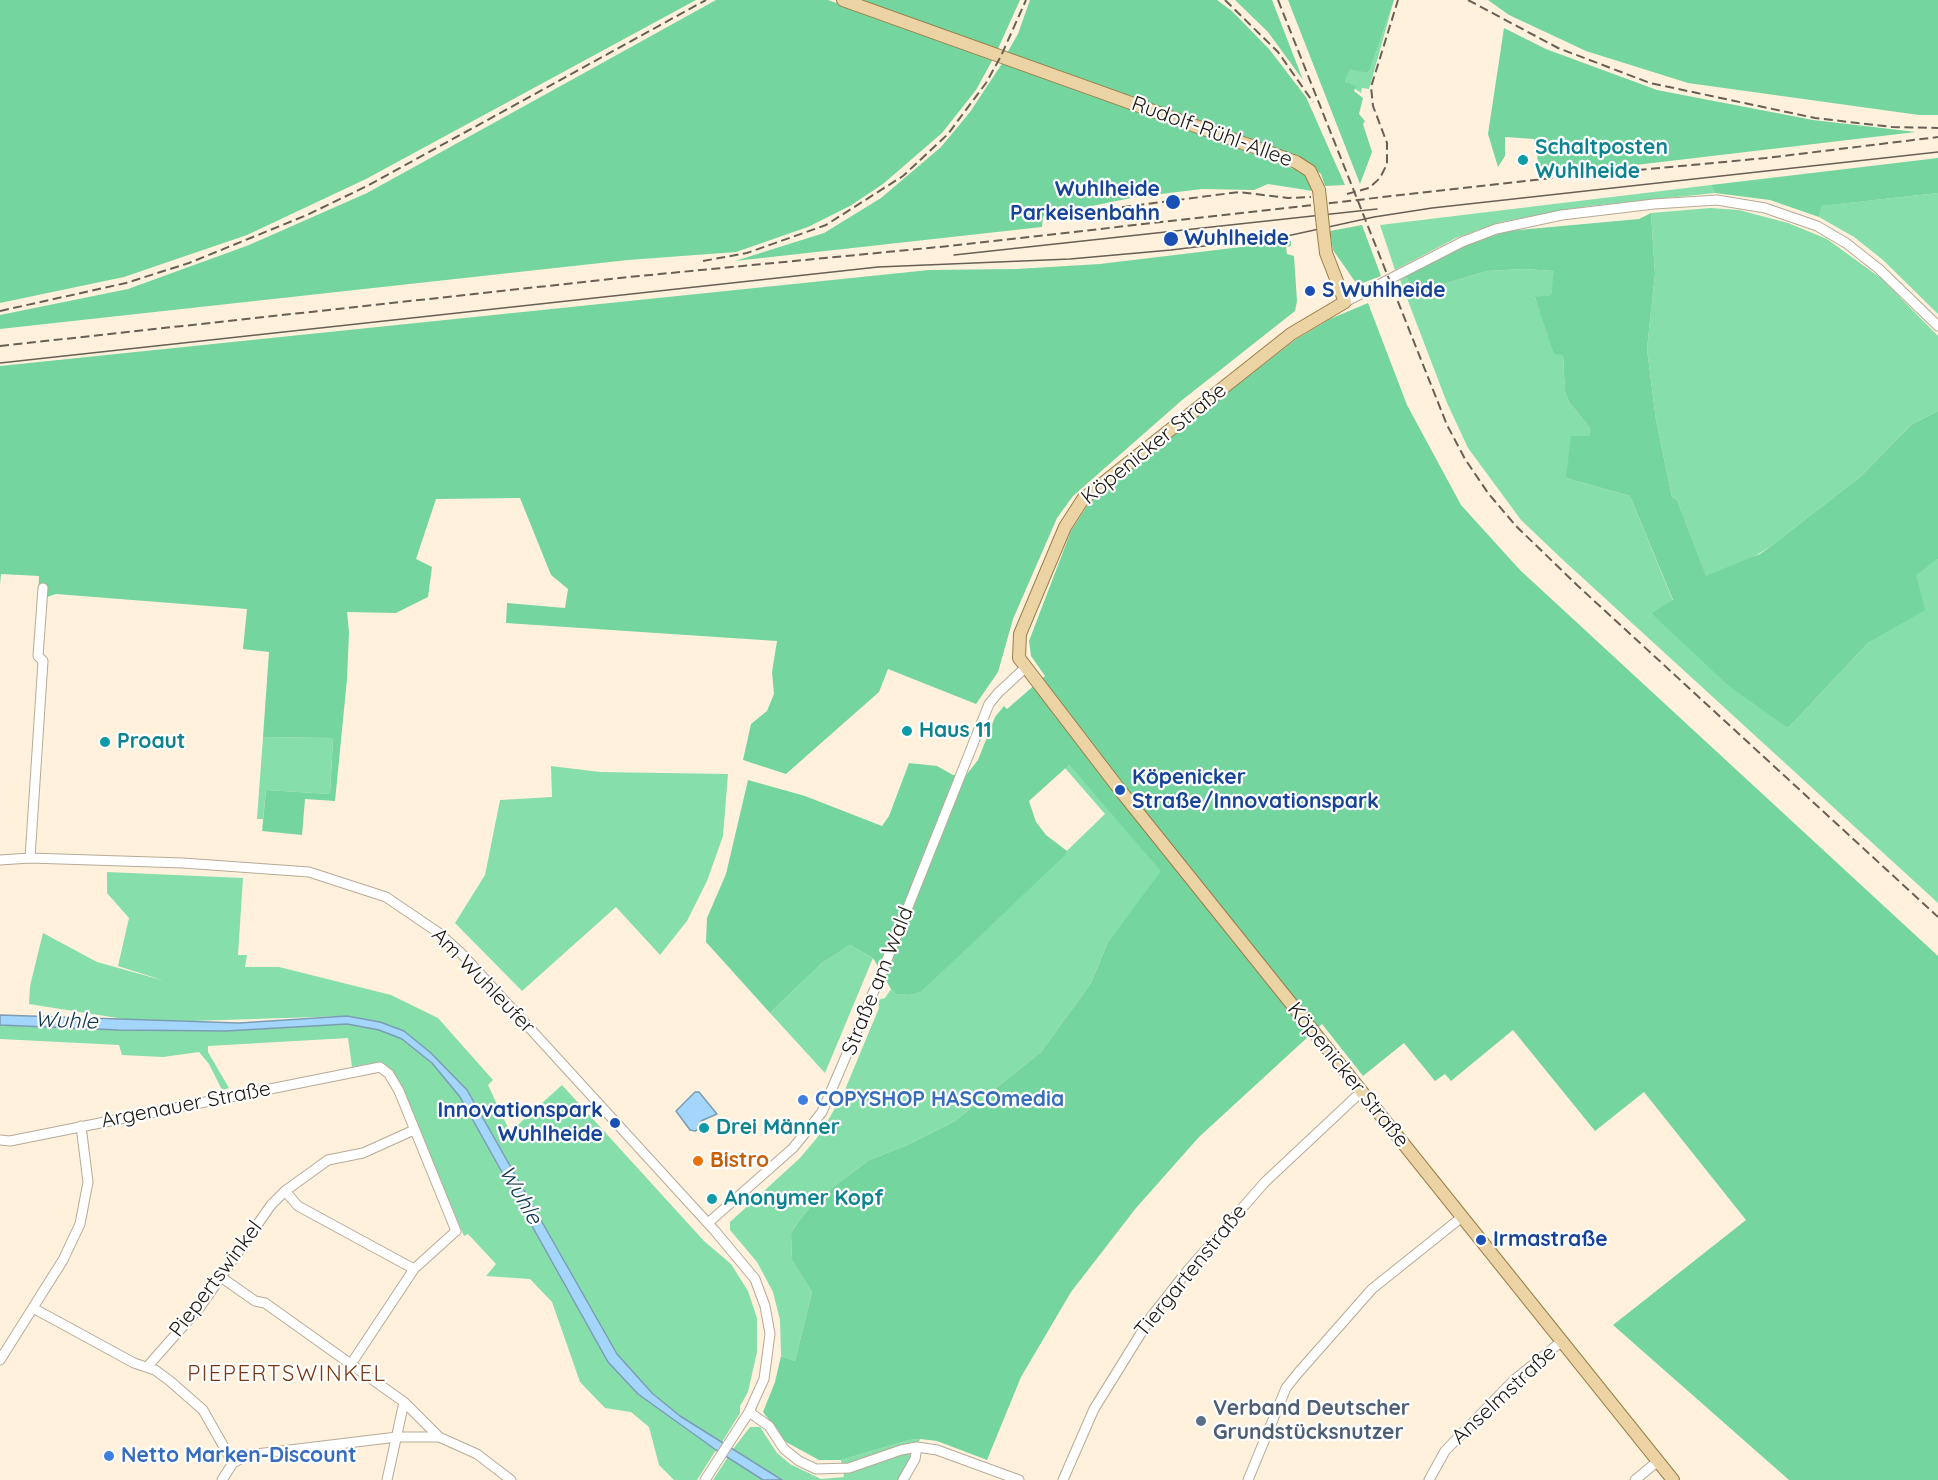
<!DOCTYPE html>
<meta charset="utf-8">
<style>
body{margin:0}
canvas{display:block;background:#fff1dc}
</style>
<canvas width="1938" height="1480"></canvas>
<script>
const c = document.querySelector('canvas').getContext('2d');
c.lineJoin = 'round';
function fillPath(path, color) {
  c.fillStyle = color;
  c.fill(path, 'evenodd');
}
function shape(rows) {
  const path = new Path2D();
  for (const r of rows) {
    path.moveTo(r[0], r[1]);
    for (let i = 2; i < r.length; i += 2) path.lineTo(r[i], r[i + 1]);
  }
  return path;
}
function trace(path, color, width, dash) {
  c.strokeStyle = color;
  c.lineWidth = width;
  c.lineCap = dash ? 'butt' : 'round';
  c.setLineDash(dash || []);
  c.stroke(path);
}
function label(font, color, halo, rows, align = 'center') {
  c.font = font + ' Quicksand,sans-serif';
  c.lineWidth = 4.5;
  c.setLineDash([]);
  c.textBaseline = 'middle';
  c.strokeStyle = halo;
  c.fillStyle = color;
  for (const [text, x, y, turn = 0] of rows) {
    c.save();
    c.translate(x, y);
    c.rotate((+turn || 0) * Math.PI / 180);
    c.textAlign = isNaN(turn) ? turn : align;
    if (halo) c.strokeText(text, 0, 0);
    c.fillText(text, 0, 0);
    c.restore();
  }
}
fillPath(shape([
 [1394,0,1369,89,1362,88,1361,93,1345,82,1350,68,1367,73,1370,70],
 [1711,185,1715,193,1590,206,1501,222,1456,238,1395,270,1380,225],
 [1938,193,1938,314,1883,260,1854,237,1819,217,1820,206],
 [1710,208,1739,210,1788,223,1827,239,1882,279,1938,336,1938,411,1911,425,1860,477,1770,547,1747,561,1706,577,1677,500,1672,497,1656,420,1647,349,1655,274,1651,213],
 [1524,269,1555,271,1551,295,1535,298,1563,355,1565,391,1569,402,1590,428,1589,436,1566,478,1630,496,1673,601,1651,613,1788,728,1869,642,1916,574,1938,559,1938,903,1562,559,1521,520,1468,448,1447,403,1400,280,1406,276,1414,293,1487,271],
 [263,737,333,738,330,794,266,790,263,819,257,819],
 [1069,765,1162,871,1108,942,1091,983,1041,1052,955,1121,905,1146,869,1160,816,1200,801,1218,791,1233,792,1260,812,1292,795,1361,781,1356,780,1320,773,1292,757,1262,730,1230,730,1222,800,1158,821,1133,844,1092,879,1008,878,1000,885,998,891,989,898,994,910,995,921,992,1105,814,1065,768],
 [551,766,600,772,728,774,723,836,707,881,687,921,660,955,616,907,522,991,455,923,485,875,500,800,552,797],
 [107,872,243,878,238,955,247,955,245,967,279,967,391,995,438,1018,493,1080,488,1085,510,1132,562,1085,704,1241,731,1264,748,1291,757,1318,757,1352,748,1392,740,1406,740,1413,722,1442,680,1416,652,1393,617,1354,467,1091,431,1053,380,1022,347,1016,192,1021,124,1019,29,1004,30,986,43,933,97,962,165,981,118,966,129,918,107,893],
 [850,945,873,958,825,1073,770,1013,822,963],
 [347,1024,379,1030,402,1039,432,1063,460,1097,608,1362,638,1394,716,1450,697,1480,674,1480,659,1465,649,1427,631,1412,605,1408,580,1382,552,1302,530,1279,486,1276,496,1264,468,1234,464,1236,397,1079,383,1064,373,1063,352,1067,348,1038,208,1046,208,1052,229,1088,222,1090,209,1064,199,1052,163,1057,122,1055,119,1045,0,1039,0,1025,118,1030,226,1031],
 [750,1427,760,1427,777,1453,790,1464,821,1479,844,1477,841,1460,909,1440,920,1439,901,1480,782,1480,733,1449],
 [728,1457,763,1480,713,1480]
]), '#86deab');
fillPath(shape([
 [0,0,696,0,366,179,247,235,124,277,0,303],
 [716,0,828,0,993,59,976,90,942,133,883,184,850,206,808,227,736,252,628,260,0,329,0,315,128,289,249,245,367,193],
 [855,0,1020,0,997,51],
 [1030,0,1217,0,1232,11,1269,49,1306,97,1345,185,1325,186,1321,174,1303,160,1007,53,1018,34],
 [1235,0,1272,0,1303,80,1268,32],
 [1288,0,1394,0,1370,70,1367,73,1350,69,1345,82,1356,86,1354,91,1363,98,1359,114,1365,121,1363,124,1372,152,1360,184],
 [1488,0,1938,0,1938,115,1919,115,1688,83,1586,51,1509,15],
 [1504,28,1546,49,1657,90,1813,120,1916,132,1610,168,1540,172,1534,139,1505,137,1505,156,1498,167,1488,134],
 [1003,62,1192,128,1194,132,1294,169,1306,176,1313,191,1268,184,1254,190,1202,189,1136,197,1043,216,1042,227,735,261,824,233,881,198,941,147,970,112],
 [1938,158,1938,193,1821,206,1819,217,1770,200,1715,193,1711,185],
 [1651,213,1655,274,1647,349,1656,420,1672,497,1677,500,1706,576,1760,554,1770,547,1860,477,1911,425,1938,411,1938,559,1916,575,1925,610,1869,642,1788,728,1729,686,1651,613,1673,600,1630,496,1566,478,1571,436,1589,436,1590,428,1569,402,1565,391,1563,355,1554,354,1535,297,1551,295,1554,271,1524,269,1487,271,1414,293,1406,276,1464,246,1507,231,1639,219],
 [1362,225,1381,276,1360,284,1356,283,1333,250,1330,231],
 [1291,241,1291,246,1286,247,1287,254,1294,256,1297,301,1295,311,1181,401,1073,496,1057,518,1013,619,998,672,976,704,888,669,879,692,786,774,743,760,751,724,767,711,774,694,772,672,777,641,506,623,507,603,565,608,568,589,551,575,520,498,436,499,416,559,432,567,428,597,396,613,347,612,349,632,347,679,335,801,305,799,302,835,262,831,266,790,330,794,333,738,263,737,269,652,243,649,247,609,56,594,38,600,39,576,1,574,0,585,0,366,929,270,1016,269,1100,264],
 [1368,303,1407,405,1461,505,1520,570,1938,956,1938,1480,1789,1480,1613,1325,1746,1220,1644,1092,1595,1131,1513,1030,1451,1081,1445,1074,1435,1081,1404,1043,1363,1076,1322,1024,1199,1137,1136,1208,1071,1292,1021,1377,987,1460,937,1441,920,1439,909,1440,841,1460,819,1460,786,1442,763,1412,775,1382,781,1356,795,1361,812,1292,792,1260,791,1233,801,1218,816,1200,869,1160,905,1146,955,1121,1041,1052,1091,983,1108,942,1161,871,1069,765,1029,801,1036,822,1046,835,1067,851,1065,855,921,992,910,995,897,994,891,989,873,958,850,945,822,963,770,1013,706,942,707,918,726,874,748,780,805,796,882,826,889,816,909,763,937,766,953,775,967,774,978,760,995,717,1004,706,1007,709,1045,676,1031,656,1029,641,1071,531,1087,506,1112,483,1295,340,1330,319]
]), '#74d59e');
const water = shape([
 [0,1015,239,1023,347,1016,380,1022,404,1031,431,1053,467,1090,617,1354,652,1393,680,1416,782,1480,763,1480,716,1450,638,1394,608,1362,460,1097,432,1063,402,1039,379,1030,347,1024,226,1031,118,1030,0,1025,0,1015],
 [695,1092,699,1092,717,1114,701,1121,699,1129,695,1131,690,1130,676,1111,695,1092]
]);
fillPath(water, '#a3d6fa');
trace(water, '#7b9db4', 1.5);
const minor = shape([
 [1345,302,1462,242,1496,229,1562,215,1654,204,1717,200,1765,208,1817,226,1846,243,1879,269,1938,326],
 [30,858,43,661,38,656,43,588],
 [0,860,30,858,183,863,309,872,386,897,439,933,461,953,715,1231,755,1279,765,1306,770,1334,764,1379,749,1412,705,1480],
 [0,1140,10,1141,380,1067,389,1074,399,1091,456,1231,414,1269,351,1364],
 [285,1191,298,1206,414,1269],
 [708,1223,793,1148,822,1112,882,972,989,704,998,693,1025,668],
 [221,1277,255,1301,265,1303,404,1402,439,1437],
 [33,1308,134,1363,155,1370,170,1381,203,1410,233,1463],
 [0,1360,63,1260,80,1224,88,1182,81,1126],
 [147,1367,200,1307,271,1205,285,1191,328,1160,363,1153,414,1130],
 [749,1412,769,1426,784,1449,799,1461,816,1469,849,1468,901,1450,917,1447,937,1450,1019,1480],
 [222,1480,233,1463,248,1455,397,1437,439,1437,477,1454,511,1480],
 [387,1480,404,1402],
 [903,1480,915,1459,917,1447],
 [1063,1480,1094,1409,1151,1317,1188,1270,1265,1182,1361,1092],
 [1248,1480,1286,1388,1298,1373,1372,1289,1462,1217],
 [1429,1480,1445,1451,1514,1380,1562,1341],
 [1635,1480,1658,1461]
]);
const major = shape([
 [843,0,1296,162,1310,171,1319,190],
 [1324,236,1326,253,1345,302,1291,334,1083,499,1065,527,1020,634,1019,658,1120,790,1673,1480]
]);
trace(minor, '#b7aa97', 11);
trace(major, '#9a7e49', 14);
trace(minor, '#fff', 9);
trace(major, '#ebd3a4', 12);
trace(shape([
 [954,255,1377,209],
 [0,363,878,267,1070,259,1171,250,1287,236,1374,217,1432,208,1938,152]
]), '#686054', 1.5);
trace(shape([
 [1225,0,1278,52,1313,102],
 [1278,0,1447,425,1465,459,1488,493,1516,526,1578,586,1938,917],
 [1468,0,1558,48,1650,83,1815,118,1892,127,1938,128],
 [1347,194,1369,188,1380,178,1387,164,1387,143,1373,106,1371,87,1398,0],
 [1055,216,1239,192,1288,198,1311,197],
 [703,261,747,253,826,225,903,176,948,134,986,83,1001,56,1026,0],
 [0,311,126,283,189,263,307,215,369,185,706,0],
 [0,346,629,277,949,246,1552,178,1766,158,1938,137]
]), '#686054', 2, [9, 4.5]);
const majorBridge = shape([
 [1319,190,1324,236]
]);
trace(majorBridge, '#9a7e49', 14, []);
trace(majorBridge, '#ebd3a4', 12);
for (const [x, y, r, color] of [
 [1523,160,6,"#0f9aa8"],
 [1173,202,8,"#1a4fb4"],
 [1171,239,8,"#1a4fb4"],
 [1310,291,6,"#1a4fb4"],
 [907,731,6,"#0f9aa8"],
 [105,742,6,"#0f9aa8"],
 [1120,790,6,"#1a4fb4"],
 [803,1100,6,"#3f7fe0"],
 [615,1123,6,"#1a4fb4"],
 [704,1128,6,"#0f9aa8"],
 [698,1161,6,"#e8710a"],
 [712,1199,6,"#0f9aa8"],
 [1481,1240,6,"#1a4fb4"],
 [1201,1421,6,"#5c6f8a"],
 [109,1456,6,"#3f7fe0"]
]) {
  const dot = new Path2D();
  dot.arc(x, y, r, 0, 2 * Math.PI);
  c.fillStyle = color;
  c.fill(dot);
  trace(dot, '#fff', 2);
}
label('21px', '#1d1810', '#fff', [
 ["Rudolf-Rühl-Allee",1212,132,20],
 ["Köpenicker Straße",1154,444,-39],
 ["Am Wuhleufer",483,981,46],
 ["Straße am Wald",878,981,-68],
 ["Köpenicker Straße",1348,1075,51],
 ["Argenauer Straße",186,1105,-11],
 ["Tiergartenstraße",1191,1271,-51],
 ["Piepertswinkel",216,1279,-53],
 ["Anselmstraße",1504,1395,-43]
]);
label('bold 21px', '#0d838f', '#fff', [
 ["Schaltposten",1535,148],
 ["Wuhlheide",1535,172],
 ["Haus 11",919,731],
 ["Proaut",117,742],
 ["Drei Männer",716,1128],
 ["Anonymer Kopf",724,1199]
], 'left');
label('bold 21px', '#164399', '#fff', [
 ["Wuhlheide",1160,190,"right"],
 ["Parkeisenbahn",1160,214,"right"],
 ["Wuhlheide",1184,239],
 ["S Wuhlheide",1322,291],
 ["Köpenicker",1132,778],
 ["Straße/Innovationspark",1132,802],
 ["Innovationspark",603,1111,"right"],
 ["Wuhlheide",603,1135,"right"],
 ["Irmastraße",1493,1240]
], 'left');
label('bold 21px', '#366cbe', '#fff', [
 ["COPYSHOP HASCOmedia",815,1100],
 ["Netto Marken-Discount",121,1456]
], 'left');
label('bold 21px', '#c56008', '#fff', [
 ["Bistro",710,1161]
], 'left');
label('bold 21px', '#4e5e75', '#fff', [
 ["Verband Deutscher",1213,1409],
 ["Grundstücksnutzer",1213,1433]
], 'left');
label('italic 22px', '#0d354c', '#fff', [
 ["Wuhle",66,1021,2],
 ["Wuhle",520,1195,60]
]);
c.letterSpacing = '1.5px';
label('22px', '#793917', '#fff', [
 ["PIEPERTSWINKEL",287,1374]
]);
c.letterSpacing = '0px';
</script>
